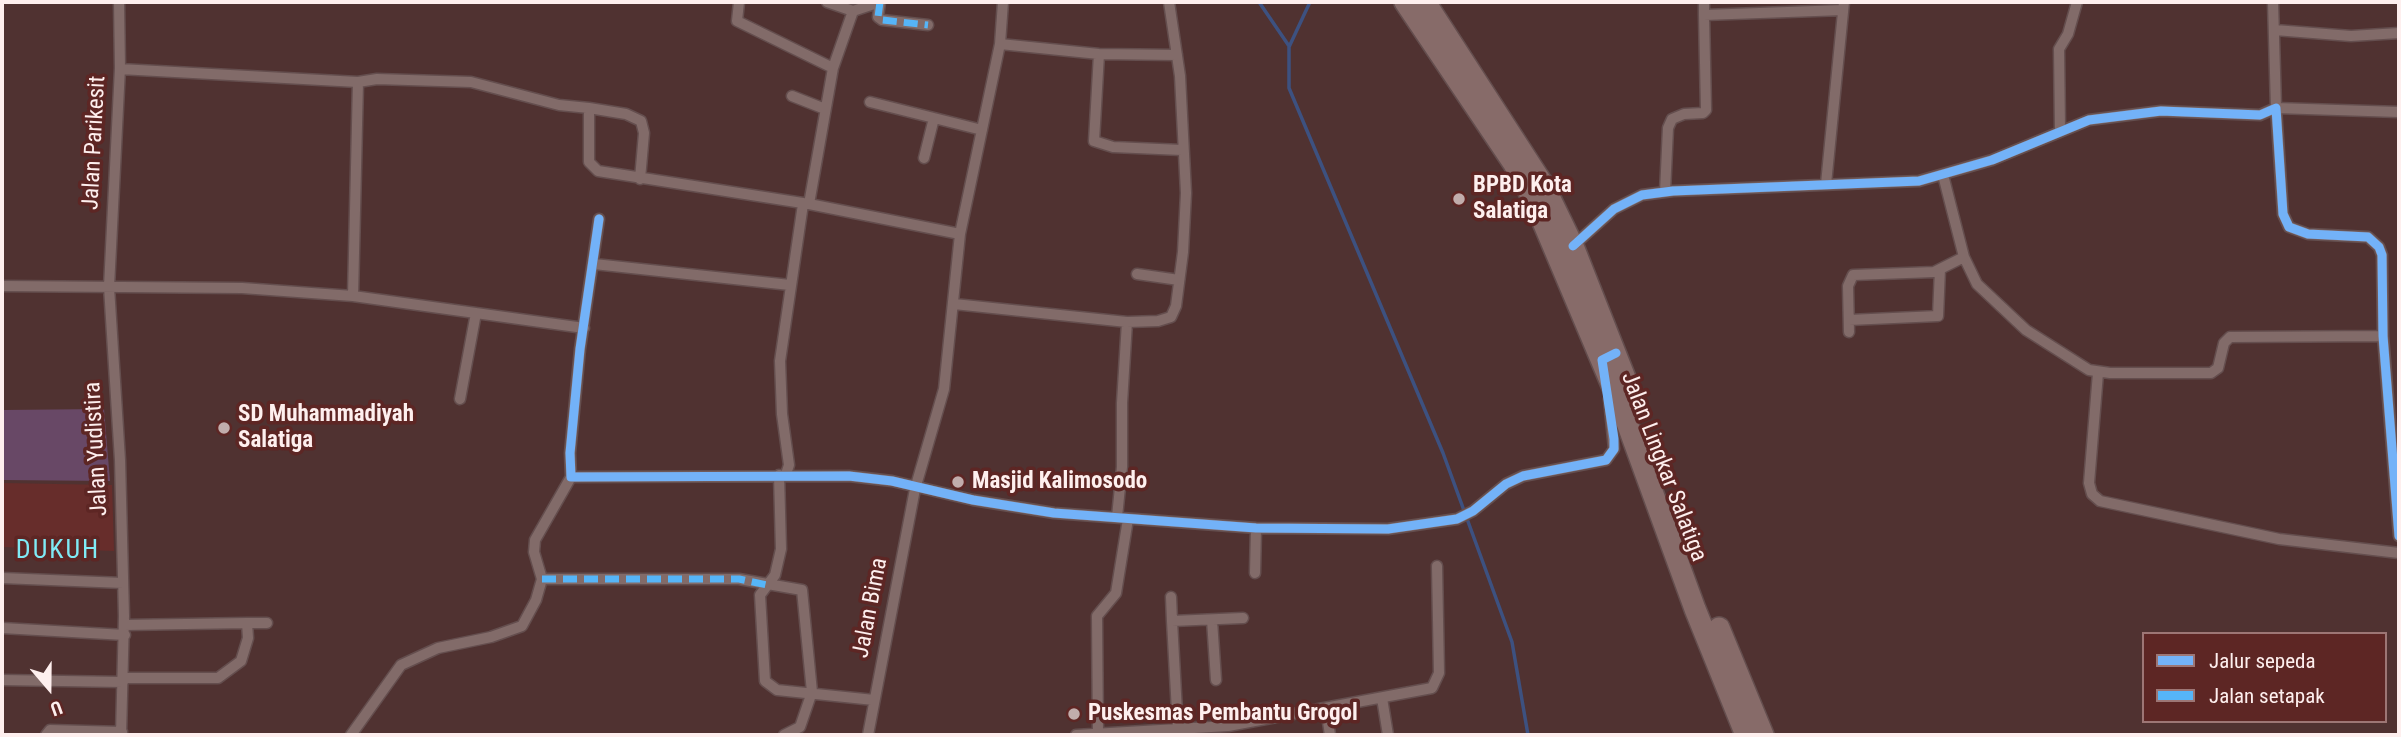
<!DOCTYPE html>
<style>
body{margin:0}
#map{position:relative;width:2401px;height:737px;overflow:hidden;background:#503231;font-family:"Roboto Condensed",sans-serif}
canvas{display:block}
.frame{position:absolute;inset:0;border:4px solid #feefee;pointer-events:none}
.legend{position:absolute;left:2142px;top:632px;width:245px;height:91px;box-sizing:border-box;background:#5d2624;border:2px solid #9d7675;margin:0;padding:9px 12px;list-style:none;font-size:21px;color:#feefee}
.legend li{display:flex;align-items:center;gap:14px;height:35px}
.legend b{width:35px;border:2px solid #9d7675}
.north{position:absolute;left:14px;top:653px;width:70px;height:70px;-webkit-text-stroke:5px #5d2624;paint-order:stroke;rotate:160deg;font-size:19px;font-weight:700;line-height:28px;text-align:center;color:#feefee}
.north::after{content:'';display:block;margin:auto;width:24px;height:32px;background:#feefee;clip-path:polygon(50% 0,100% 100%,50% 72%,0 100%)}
</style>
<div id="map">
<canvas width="2401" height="737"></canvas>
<div class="frame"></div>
<ul class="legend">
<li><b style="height:9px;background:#73b2f8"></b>Jalur sepeda</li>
<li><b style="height:9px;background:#56b5f8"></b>Jalan setapak</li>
</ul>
<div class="north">U</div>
</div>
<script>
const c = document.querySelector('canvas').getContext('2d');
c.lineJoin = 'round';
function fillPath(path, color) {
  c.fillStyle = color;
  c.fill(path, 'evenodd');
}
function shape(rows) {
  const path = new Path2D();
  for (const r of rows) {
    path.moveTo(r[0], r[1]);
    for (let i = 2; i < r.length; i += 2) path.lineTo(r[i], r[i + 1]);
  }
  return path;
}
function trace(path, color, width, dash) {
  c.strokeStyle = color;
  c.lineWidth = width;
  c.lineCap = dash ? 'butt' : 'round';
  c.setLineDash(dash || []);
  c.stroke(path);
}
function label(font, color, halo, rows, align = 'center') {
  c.font = font + ' "Roboto Condensed",sans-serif';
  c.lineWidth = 7;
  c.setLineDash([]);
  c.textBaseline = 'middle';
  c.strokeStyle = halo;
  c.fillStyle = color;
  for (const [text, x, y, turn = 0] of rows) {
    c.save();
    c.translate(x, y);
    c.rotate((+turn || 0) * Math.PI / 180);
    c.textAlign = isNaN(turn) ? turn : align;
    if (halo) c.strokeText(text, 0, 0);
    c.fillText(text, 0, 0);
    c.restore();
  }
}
fillPath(shape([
 [2,483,112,485,114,551,2,547]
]), '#672d2b');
fillPath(shape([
 [104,409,110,481,2,480,2,410]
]), '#684866');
trace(shape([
 [1259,2,1289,46],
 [1310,2,1289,47,1289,88,1443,453,1512,642,1528,735]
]), '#3d5180', 3.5);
const street = shape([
 [119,2,120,68,109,287,120,460,124,616,121,735],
 [739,2,737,21,833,68],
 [827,2,853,11,880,2],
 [880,2,878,17,882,20,928,25],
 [1704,2,1704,15,1843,10],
 [2273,2,2276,108,2399,112],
 [2275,30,2351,36,2399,33],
 [1000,44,1099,54,1177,55],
 [1099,54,1094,141,1113,147,1182,150],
 [120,69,358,82,377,79,471,82,559,105,589,108,589,162,598,171,809,204,960,234],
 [792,96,825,109],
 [870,102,982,130],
 [589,108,626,114,641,121,644,133,640,179],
 [2060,129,2059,49,2068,34,2077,2],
 [924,158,934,118],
 [1943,175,1964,257,1977,284,2026,330,2089,370,2110,373,2211,373,2218,368,2224,343,2230,337,2383,336],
 [1826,184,1844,2],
 [1665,192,1668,128,1672,119,1684,114,1703,113,1706,110,1704,15],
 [809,204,833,68,853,11],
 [599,219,580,349,570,453,571,477,849,476,892,481,973,500,1054,513,1256,528,1388,529,1457,519,1473,511,1506,484,1523,476,1606,460,1614,449,1609,399],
 [1573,246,1614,209,1642,195,1673,191,1919,181,1992,160,2089,120,2161,111,2260,115,2276,108,2283,214,2289,227,2308,234,2368,237,2379,247,2382,255,2383,336,2399,536],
 [594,264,790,285],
 [1137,274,1179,280],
 [2,286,242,288,353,296,584,328],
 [353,296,358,82],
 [954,304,1127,322,1158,321,1171,317,1176,306,1183,252,1186,193,1180,76,1169,2],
 [1849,320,1938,316,1940,269],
 [1849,332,1848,286,1853,275,1934,272,1964,257],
 [2098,373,2089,483,2092,494,2100,501,2279,539,2399,553],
 [460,399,476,313],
 [786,474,789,465,782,414,780,361,803,204],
 [779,475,781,549,775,575,760,595,765,681,777,690,874,700],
 [1117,517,1122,467,1122,403,1127,322],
 [1255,573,1256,528],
 [2,578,123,583],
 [542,579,739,579,802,590,812,692,800,727,784,735],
 [1171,597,1172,621],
 [1212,620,1216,680],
 [247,623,267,623],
 [2,628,125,635],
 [123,678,218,678,241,661,248,638,247,623,124,625],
 [2,680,123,682],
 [1382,698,1388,735],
 [1326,709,1330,735],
 [1178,730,1172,621,1243,618],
 [1098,734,1097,616,1116,593,1128,519],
 [46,735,50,730,122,732],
 [351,735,401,665,438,648,491,637,522,626,536,600,542,579,534,552,535,540,571,477],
 [868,735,915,489,944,389,960,234,1000,44,1003,2],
 [1076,735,1228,726,1432,688,1439,673,1437,566]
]);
const highway = shape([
 [1405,2,1514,164,1535,203,1622,409,1695,609,1746,735],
 [1425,2,1544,186,1573,246,1638,411],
 [1719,628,1763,735]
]);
trace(street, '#644e4e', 13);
trace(highway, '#644e4e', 24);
trace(street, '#826b69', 10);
trace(highway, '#876b69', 21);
trace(shape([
 [880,2,878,17,882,20,928,25],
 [542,579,739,579,767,585]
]), '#56b5f8', 7, [14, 7]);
trace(shape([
 [599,219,580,349,570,453,571,477,849,476,892,481,973,500,1054,513,1256,528,1388,529,1457,519,1473,511,1506,484,1523,476,1606,460,1614,449,1614,439,1602,360,1616,353],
 [1573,246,1614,209,1642,195,1673,191,1919,181,1992,160,2089,120,2161,111,2260,115,2276,108,2283,214,2289,227,2308,234,2368,237,2379,247,2382,255,2383,336,2399,536]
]), '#73b2f8', 9);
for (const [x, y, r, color] of [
 [1459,199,7,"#c1adac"],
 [224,428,7,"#c1adac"],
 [958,482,7,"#c1adac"],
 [1074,714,7,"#c1adac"]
]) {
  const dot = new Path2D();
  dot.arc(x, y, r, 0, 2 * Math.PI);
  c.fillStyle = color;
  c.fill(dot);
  trace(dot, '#5d2624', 2.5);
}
label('23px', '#feefee', '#5d2624', [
 ["Jalan Parikesit",95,143,-87],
 ["Jalan Yudistira",97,449,-93],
 ["Jalan Lingkar Salatiga",1663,467,69],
 ["Jalan Bima",871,608,-79]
]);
label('bold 23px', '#feefee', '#5d2624', [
 ["BPBD Kota",1473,186],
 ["Salatiga",1473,212],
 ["SD Muhammadiyah",238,415],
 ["Salatiga",238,441],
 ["Masjid Kalimosodo",972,482],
 ["Puskesmas Pembantu Grogol",1088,714]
], 'left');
c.letterSpacing = '2px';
label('26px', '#7feaf5', '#5d2624', [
 ["DUKUH",58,551]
]);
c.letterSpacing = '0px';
</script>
